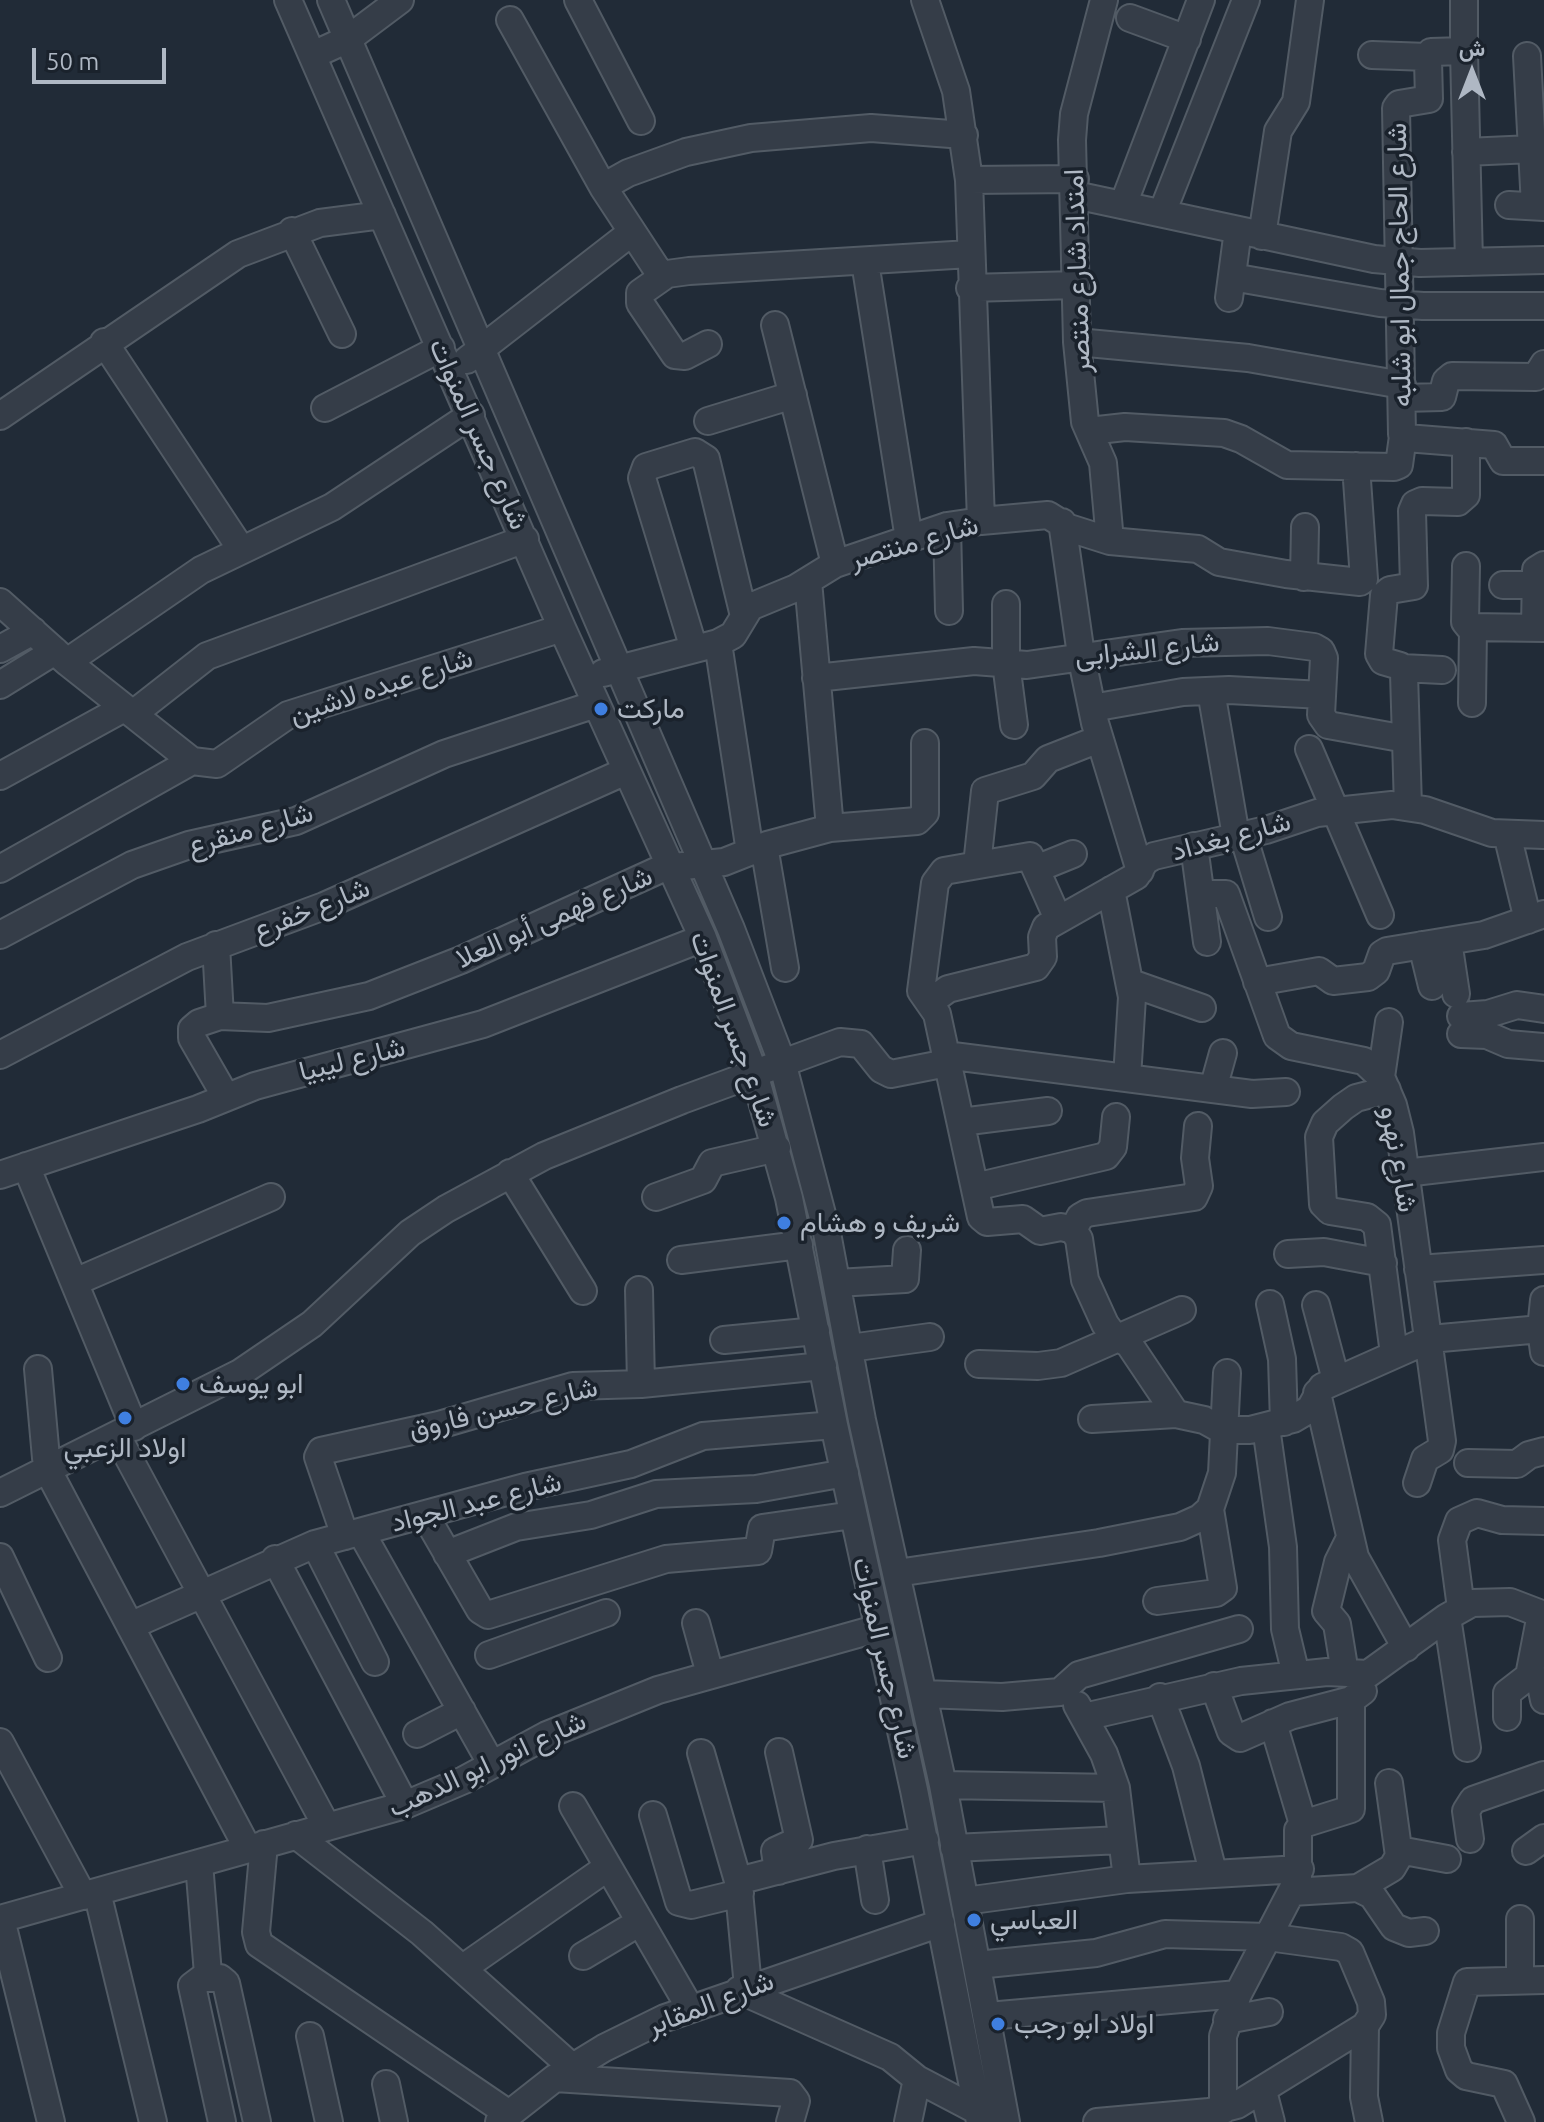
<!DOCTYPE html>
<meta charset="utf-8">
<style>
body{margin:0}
#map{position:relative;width:1544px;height:2122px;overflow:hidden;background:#212b37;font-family:Ubuntu,Vazirmatn,sans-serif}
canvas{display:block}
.north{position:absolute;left:1432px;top:32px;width:80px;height:80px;-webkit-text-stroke:6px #1a222c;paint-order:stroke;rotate:0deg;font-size:22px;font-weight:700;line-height:32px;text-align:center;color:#afb8c4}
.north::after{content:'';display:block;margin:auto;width:28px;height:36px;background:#afb8c4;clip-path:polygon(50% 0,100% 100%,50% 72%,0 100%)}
.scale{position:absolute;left:32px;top:48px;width:134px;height:36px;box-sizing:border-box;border:4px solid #afb8c4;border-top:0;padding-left:10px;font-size:24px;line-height:28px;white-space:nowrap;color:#afb8c4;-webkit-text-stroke:6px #1a222c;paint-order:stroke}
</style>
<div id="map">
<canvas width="1544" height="2122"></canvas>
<div class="north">ش</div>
<div class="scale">50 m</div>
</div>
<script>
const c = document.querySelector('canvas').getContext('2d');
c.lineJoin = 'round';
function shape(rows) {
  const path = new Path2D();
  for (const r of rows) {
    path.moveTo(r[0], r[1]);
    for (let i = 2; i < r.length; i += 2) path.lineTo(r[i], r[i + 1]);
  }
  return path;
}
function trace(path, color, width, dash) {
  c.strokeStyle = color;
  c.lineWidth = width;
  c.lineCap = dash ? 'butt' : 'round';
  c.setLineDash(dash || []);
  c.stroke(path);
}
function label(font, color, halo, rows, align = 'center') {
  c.font = font + ' Ubuntu,Vazirmatn,sans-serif';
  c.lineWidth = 7;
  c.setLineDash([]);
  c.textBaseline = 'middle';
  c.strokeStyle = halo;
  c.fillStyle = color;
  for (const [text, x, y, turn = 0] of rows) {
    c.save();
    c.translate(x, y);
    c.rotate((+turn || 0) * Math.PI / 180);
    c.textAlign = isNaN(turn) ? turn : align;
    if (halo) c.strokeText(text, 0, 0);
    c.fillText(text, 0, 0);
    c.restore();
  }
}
const minor = shape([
 [288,0,562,628,703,938,754,1073,789,1198,834,1425,914,1790,980,2122],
 [331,0,731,929,782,1062,827,1233,862,1420,943,1785,1006,2122],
 [578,0,641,121],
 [925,0,956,91,969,180,981,521],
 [1104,0,1074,114,1072,140,1077,342,1085,422,1103,463,1110,541],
 [1464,0,1464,51,1431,52,1428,60,1429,99,1399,104,1396,108,1402,434,1406,438,1494,445,1503,461,1544,461],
 [1130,18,1187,39],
 [510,20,603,187,662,277],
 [1464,51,1469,262],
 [313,55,348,39,400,0],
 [1372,55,1428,57],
 [1527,56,1535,206],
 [1466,152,1532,149],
 [969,180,1075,179],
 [603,187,628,173,686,152,751,138,871,128,964,135],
 [1075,195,1374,259,1420,263,1544,260],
 [1123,205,1201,0],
 [1509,205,1544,207],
 [1162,213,1246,0],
 [292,231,342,334],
 [1262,236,1278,131,1296,102,1310,0],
 [865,262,909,539],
 [1232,277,1380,303,1423,306,1544,306],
 [970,288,1076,285],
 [1229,298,1238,230],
 [775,325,835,564],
 [104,342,241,549],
 [1077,342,1248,358,1402,385],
 [708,344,685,356,675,355,640,303,640,293,667,274,689,271,970,254],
 [467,360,632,232],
 [1402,398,1442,397,1446,381,1452,376,1536,377,1544,364],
 [325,408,441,348],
 [0,416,238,254,320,223,382,215],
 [708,421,793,395],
 [1089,431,1125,427,1224,433,1241,439,1287,465,1394,467,1399,465,1403,436],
 [1062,522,1081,655,1095,723,1140,871],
 [947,526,949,611],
 [1466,566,1465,622,1469,627,1544,628],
 [1304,577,1305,527],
 [808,581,830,828],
 [1503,585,1536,585],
 [0,602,67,662,192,761],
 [1006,604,1006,663,1014,725],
 [1535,628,1536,570,1544,565],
 [718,643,750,852],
 [0,649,33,631],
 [694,649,642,478,646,467,695,452,706,459,743,612],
 [67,662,201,570,332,507,471,415],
 [1402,668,1442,670],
 [603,673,718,643,733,635,750,607,796,588,835,564,947,526,981,521,1048,515,1069,528,1110,541,1198,549,1219,562,1286,574,1360,582,1364,579,1356,466],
 [816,678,974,661,1027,665,1182,643,1268,641,1314,647,1321,651,1324,658,1321,715,1328,725,1406,739],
 [0,685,55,651],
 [1211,691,1236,836],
 [1472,703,1473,629],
 [1092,708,1183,692,1229,690,1322,695],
 [133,714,207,656,525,539],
 [1309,749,1380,915],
 [0,776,124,708],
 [1408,807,1404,673,1400,666,1383,661,1379,654,1384,595,1390,590,1414,586,1412,511,1415,504,1422,501,1458,502,1466,495,1466,442],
 [1507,834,1528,920],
 [1243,835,1268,917],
 [764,846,785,968],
 [1194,846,1207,942],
 [977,865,985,791,1033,776,1048,759,1099,739],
 [0,869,192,761,217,764,288,715,562,628],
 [1036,869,1073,854],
 [1111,890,1132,997,1127,1078],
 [1202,894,1226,894,1277,1036,1291,1046,1364,1061,1381,1077,1393,1105,1400,1133,1442,1441,1440,1450,1425,1459,1417,1483],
 [1058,919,1030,856,944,871,935,883,921,991,937,1014,981,1217,987,1222,1023,1219,1040,1231,1061,1227,1073,1230,1079,1239,1085,1280,1105,1324,1113,1335,1129,1344,1176,1414],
 [0,935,132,865,189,845,296,821,444,754,596,704],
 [1448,941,1456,994],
 [216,945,220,1016],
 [1422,945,1432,986],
 [1257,982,1319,971,1333,981,1368,977,1376,971,1382,954,1387,951,1484,935,1544,914],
 [1131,983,1202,1008],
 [930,1002,948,989,1036,967,1043,957,1042,937,1046,927,1136,876,1145,861,1154,856,1266,830,1317,813,1392,805,1425,810,1492,833,1544,835],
 [1461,1016,1488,1014,1517,1005,1544,1009],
 [1461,1034,1487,1035,1508,1044,1544,1047],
 [0,1055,187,957,324,906,626,771],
 [945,1055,1252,1094,1286,1092],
 [1381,1077,1389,1022],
 [1213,1089,1223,1053],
 [1387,1090,1356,1098,1343,1107,1325,1123,1319,1137,1323,1204,1330,1211,1367,1217,1377,1225,1394,1354],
 [226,1097,192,1038,192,1029,199,1023,220,1016,268,1018,369,996,461,960,663,868,724,862,767,845,830,828,917,821,925,813,925,743],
 [961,1122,1048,1111],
 [26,1166,134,1427],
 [510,1173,583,1291],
 [1405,1173,1544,1157],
 [0,1175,198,1109,255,1086,483,1024,703,938],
 [975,1187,1106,1156,1113,1147,1116,1117],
 [656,1197,703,1180,712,1163,777,1148],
 [1073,1230,1080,1217,1087,1213,1194,1197,1199,1186,1195,1158,1198,1126],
 [1288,1254,1324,1252,1383,1263],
 [681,1260,799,1245],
 [1418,1269,1544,1260],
 [75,1282,271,1197],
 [837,1283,905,1279,907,1250],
 [639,1290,641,1384],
 [1544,1300,1541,1329,1544,1352],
 [1270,1304,1282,1359,1284,1422],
 [1316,1305,1336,1380],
 [724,1340,816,1331],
 [850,1348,930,1337],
 [979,1364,1038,1366,1061,1363,1182,1310],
 [38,1369,46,1458,53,1480,248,1849],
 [1317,1393,1355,1557,1406,1648],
 [1092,1419,1176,1414,1204,1420,1222,1430,1250,1430,1293,1419,1310,1409,1322,1387,1430,1339,1541,1329],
 [1266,1427,1283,1547,1285,1629,1296,1675],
 [117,1436,327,1827],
 [1468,1463,1517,1464,1529,1455,1544,1451],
 [0,1493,240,1373,312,1324,410,1233,446,1209,544,1156,682,1100,840,1042,861,1044,881,1069,891,1074,947,1063],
 [425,1515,480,1610,488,1615,666,1559,758,1551,762,1528,853,1515],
 [361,1532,492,1765],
 [345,1536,318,1457,321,1451,439,1425,573,1386,641,1384,823,1366],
 [315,1544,375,1662],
 [447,1554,516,1527,591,1515,656,1494,756,1489,845,1473],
 [0,1557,48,1658],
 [275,1559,405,1805],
 [897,1573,1099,1543,1180,1527,1200,1518,1210,1509,1222,1473,1227,1373],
 [1157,1601,1216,1593,1223,1588,1210,1509],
 [1461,1608,1452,1540,1459,1521,1477,1513,1502,1520,1544,1521],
 [1447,1617,1467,1748],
 [696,1623,710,1674],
 [130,1626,315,1544,525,1487,631,1464,703,1436,834,1425],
 [489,1655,606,1613],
 [1530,1672,1541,1685,1544,1700],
 [1345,1673,1337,1624,1326,1611,1338,1562,1350,1538],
 [1214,1686,1231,1732,1240,1738,1290,1716,1351,1700,1363,1691],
 [924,1694,1002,1697,1060,1692,1079,1675,1239,1629],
 [1160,1697,1186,1766,1213,1872],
 [1077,1705,1104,1754,1116,1788,1127,1879],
 [1084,1717,1241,1681,1327,1672,1368,1674,1447,1617,1472,1603,1510,1602,1544,1615],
 [1507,1717,1507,1693,1529,1676,1541,1614],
 [1273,1723,1303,1824],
 [417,1734,462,1711],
 [0,1742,83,1896],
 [701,1753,738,1881,748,1987],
 [943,1785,1116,1788],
 [573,1806,690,2008],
 [653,1815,679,1902,691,1905,740,1893],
 [296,1835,422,1933,573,2068],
 [1470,1839,1466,1811,1473,1800,1544,1775],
 [264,1844,256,1932,259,1944,509,2114],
 [954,1848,1121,1840],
 [867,1849,875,1900],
 [1399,1850,1447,1859],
 [1526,1851,1544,1838],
 [199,1863,208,1974,192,1986,222,2122],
 [778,1871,775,1851,799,1840,779,1752],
 [738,1881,834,1856,925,1840],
 [1358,1888,1392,1868,1399,1856,1389,1783],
 [97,1892,153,2122],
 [1292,1892,1358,1888,1372,1895,1394,1927,1409,1933,1425,1931],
 [965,1901,1127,1879,1300,1869],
 [0,1919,405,1805,464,1780,547,1735,658,1690,879,1628],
 [1,1919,51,2122],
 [583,1956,640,1922],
 [977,1965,1096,1953,1165,1934,1268,1937,1341,1947,1350,1952,1371,2002,1372,2015,1365,2026,1237,2105,1209,2112,1097,2122],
 [463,1968,608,1867],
 [207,1978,220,1978,226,1983,257,2122],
 [1520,1980,1520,1919],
 [739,1990,890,2057,917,2079,978,2111],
 [988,2016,1238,1994],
 [1227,2020,1269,2012],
 [1365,2026,1364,2097,1369,2122],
 [310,2036,329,2122],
 [555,2078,790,2093,796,2101,790,2122],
 [386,2084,394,2122],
 [1263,2091,1271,2122],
 [1223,2110,1223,2036,1238,1994,1298,1879,1298,1830,1303,1824,1351,1809,1351,1700],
 [499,2122,555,2078,604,2048,665,2018,941,1923],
 [908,2122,917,2079],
 [1521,2122,1504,2084,1466,2076,1459,2070,1451,2048,1451,2033,1467,1982,1544,1980]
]);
trace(minor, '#525b65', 30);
trace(minor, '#353d48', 26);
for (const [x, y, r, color] of [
 [601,709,8,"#3f7fe0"],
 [784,1223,8,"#3f7fe0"],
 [183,1384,8,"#3f7fe0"],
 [125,1418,8,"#3f7fe0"],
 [974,1920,8,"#3f7fe0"],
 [998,2024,8,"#3f7fe0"]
]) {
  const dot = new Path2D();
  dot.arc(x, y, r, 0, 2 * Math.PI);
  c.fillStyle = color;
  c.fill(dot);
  trace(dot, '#1a222c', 3);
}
label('28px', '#afb8c4', '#1a222c', [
 ["شارع الحاج جمال ابو شلبه",1399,265,-91],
 ["امتداد شارع منتصر",1077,271,-92],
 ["شارع جسر المنوات",479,434,66],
 ["شارع منتصر",914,542,-16],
 ["شارع الشرابى",1147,649,-6],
 ["شارع عبده لاشين",381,686,-18],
 ["شارع منقرع",250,829,-16],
 ["شارع بغداد",1231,836,-15],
 ["شارع خفرع",311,909,-22],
 ["شارع فهمى أبو العلا",554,917,-24],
 ["شارع جسر المنوات",734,1029,70],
 ["شارع ليبيا",352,1059,-14],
 ["شارع نهرو",1399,1159,80],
 ["شارع حسن فاروق",503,1408,-13],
 ["شارع عبد الجواد",476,1502,-14],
 ["شارع جسر المنوات",885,1658,77],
 ["شارع انور ابو الدهب",487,1764,-25],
 ["شارع المقابر",710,2003,-21]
]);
label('28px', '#afb8c4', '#1a222c', [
 ["ماركت",617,709],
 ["شريف و هشام",800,1223],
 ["ابو يوسف",199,1384],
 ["اولاد الزعبي",125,1448,"center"],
 ["العباسي",990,1920],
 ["اولاد ابو رجب",1014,2024]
], 'left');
</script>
